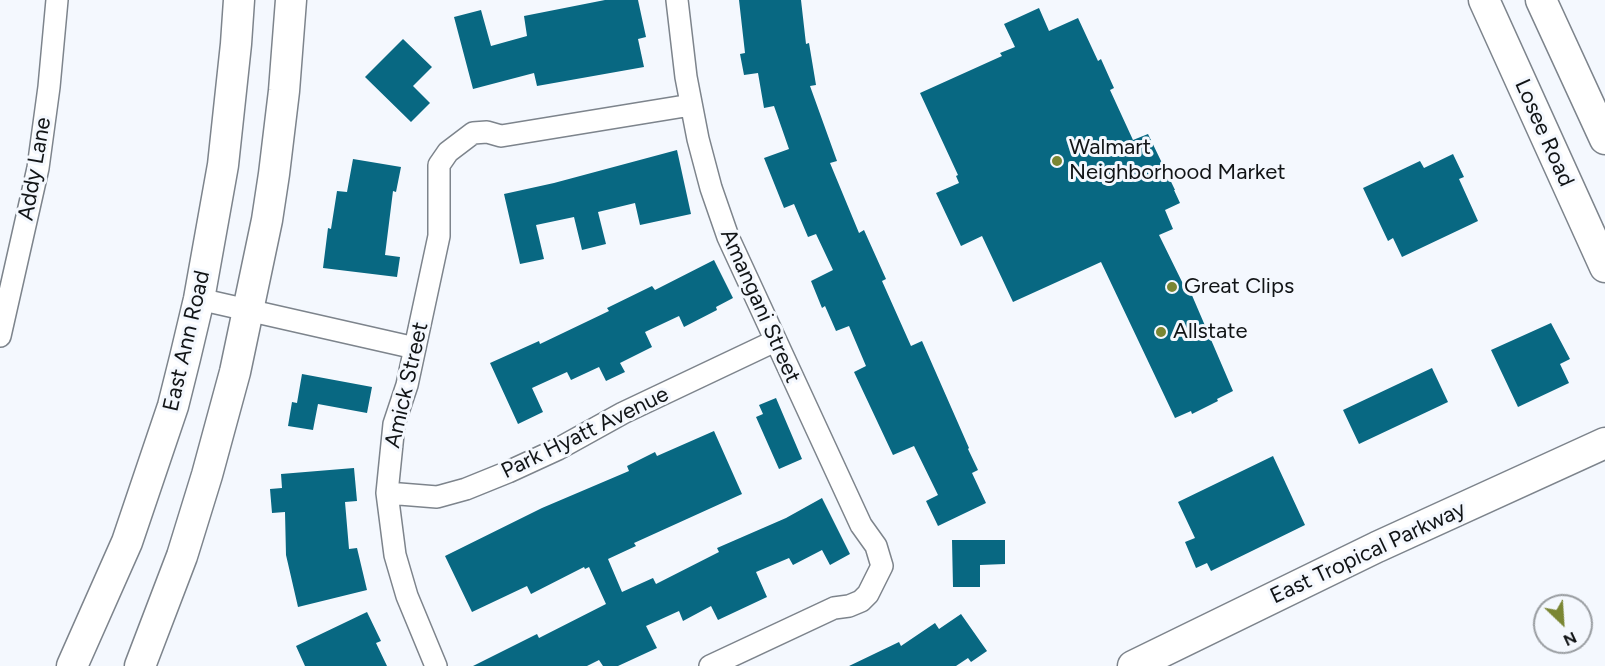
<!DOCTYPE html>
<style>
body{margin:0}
#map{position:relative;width:1605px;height:666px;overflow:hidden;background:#f4f8fe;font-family:Figtree,sans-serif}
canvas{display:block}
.north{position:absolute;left:1533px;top:594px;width:60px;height:60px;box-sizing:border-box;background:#f4f8fe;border:2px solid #999da1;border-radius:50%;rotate:155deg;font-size:16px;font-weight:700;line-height:24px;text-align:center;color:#111416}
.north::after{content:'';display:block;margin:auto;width:21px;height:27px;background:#7a8633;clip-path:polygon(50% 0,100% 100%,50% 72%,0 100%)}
</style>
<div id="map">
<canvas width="1605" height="666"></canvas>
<div class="north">N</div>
</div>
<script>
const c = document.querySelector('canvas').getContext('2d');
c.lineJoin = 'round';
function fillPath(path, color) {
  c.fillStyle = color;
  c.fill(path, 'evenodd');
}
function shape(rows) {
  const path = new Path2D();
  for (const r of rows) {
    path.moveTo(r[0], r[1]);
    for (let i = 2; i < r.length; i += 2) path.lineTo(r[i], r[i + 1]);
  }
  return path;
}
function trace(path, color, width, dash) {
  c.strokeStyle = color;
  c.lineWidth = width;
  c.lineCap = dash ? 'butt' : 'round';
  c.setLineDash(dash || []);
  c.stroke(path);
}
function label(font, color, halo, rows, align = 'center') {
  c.font = font + ' Figtree,sans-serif';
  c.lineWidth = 6;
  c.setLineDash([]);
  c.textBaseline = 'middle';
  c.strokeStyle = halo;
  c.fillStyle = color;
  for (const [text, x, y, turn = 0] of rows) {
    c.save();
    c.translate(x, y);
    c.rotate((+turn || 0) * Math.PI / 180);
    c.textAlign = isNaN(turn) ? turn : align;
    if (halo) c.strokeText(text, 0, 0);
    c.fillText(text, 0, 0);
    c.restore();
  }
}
fillPath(shape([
 [605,0,638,0,646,37,638,39,644,67,537,86,534,73,473,89,454,17,481,10,491,46,527,36,524,16],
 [739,0,801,0,806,44,809,43,816,85,810,86,837,161,830,163,859,233,864,230,886,279,882,281,911,346,922,341,969,448,968,449,978,470,972,473,986,503,938,526,926,501,938,495,914,446,893,455,854,372,866,366,849,326,836,331,825,306,822,308,811,281,833,270,816,234,808,237,794,204,784,208,764,158,789,149,774,106,764,108,758,73,744,75,740,54,745,53],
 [1039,8,1049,31,1078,18,1098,61,1101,59,1114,88,1110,90,1133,140,1148,134,1175,190,1174,190,1180,203,1165,210,1173,229,1159,235,1188,294,1191,293,1233,391,1217,399,1218,401,1192,414,1191,411,1175,418,1101,262,1013,302,982,236,961,246,936,193,959,183,956,176,958,175,920,93,1002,56,1000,53,1015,47,1004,24],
 [403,39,432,67,413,86,430,103,411,122,365,77],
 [677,150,691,214,640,225,635,203,598,212,606,244,582,250,574,217,536,225,544,259,520,264,504,194,554,183],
 [1453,154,1464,177,1459,179,1478,221,1402,257,1393,238,1388,241,1363,188,1420,161,1424,168],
 [353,159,401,167,396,192,393,191,385,255,400,257,397,277,323,268,328,228,331,229,337,191,347,192],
 [714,260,733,298,716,307,717,310,684,327,679,316,645,332,652,347,620,363,625,372,606,381,599,367,571,380,567,372,532,388,543,412,518,424,490,363,539,341,540,344,609,311,607,308,652,286,655,290],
 [1551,323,1570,359,1560,364,1569,383,1518,407,1491,350],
 [1432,368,1448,402,1359,444,1343,410],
 [302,374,372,387,367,413,318,404,313,430,288,426,292,402,297,403],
 [776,398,802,459,779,469,756,417,763,414,759,405],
 [714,431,742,494,634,543,636,546,608,559,622,592,653,578,656,584,719,552,717,548,786,518,822,498,850,554,830,565,822,550,793,565,789,558,756,572,767,597,718,620,711,606,683,621,679,611,646,626,657,648,618,666,603,666,599,660,587,666,473,666,537,634,539,638,606,604,589,567,585,569,584,567,531,594,527,586,472,612,445,556,542,508,629,471,627,466,655,452,657,456],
 [1273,456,1305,525,1211,571,1207,563,1196,568,1185,542,1195,538,1178,502],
 [354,468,357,501,345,502,349,549,357,548,367,590,298,607,286,555,285,512,272,513,270,489,282,488,281,474],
 [952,540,1005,540,1005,564,980,565,980,587,953,587],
 [367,612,381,641,376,643,387,666,305,666,296,646],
 [961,614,987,651,971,662,968,658,956,666,849,666,899,642,901,646,935,623,939,629]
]), '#086882');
const minor = shape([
 [677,0,686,77,698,139,711,188,728,237,861,525,876,546,882,566,868,594,861,601,849,606,834,608,710,666],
 [199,299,415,348],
 [0,336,38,168,49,87,57,0],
 [387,493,437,497,466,489,508,472,558,449,623,413,775,341],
 [436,666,407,596,395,555,387,493,394,424,407,385,439,236,439,165,448,152,473,133,487,132,501,136,691,105]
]);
const secondary = shape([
 [1484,0,1605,267],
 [1541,0,1605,139],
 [72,666,127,542,173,406,185,358,199,299,223,165,236,44,239,0],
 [140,666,182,556,207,475,235,372,267,220,274,174,284,91,291,0],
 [1133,666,1377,547,1605,443]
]);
trace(minor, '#7d848c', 24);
trace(secondary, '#7d848c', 33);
trace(minor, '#fff', 21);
trace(secondary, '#fff', 30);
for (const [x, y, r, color] of [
 [1057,161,6,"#7a8633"],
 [1172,287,6,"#7a8633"],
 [1161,332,6,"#7a8633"]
]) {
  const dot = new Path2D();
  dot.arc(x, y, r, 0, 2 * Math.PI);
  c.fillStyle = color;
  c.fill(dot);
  trace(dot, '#f4f8fe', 2);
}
label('22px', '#111416', '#f4f8fe', [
 ["Losee Road",1544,133,66],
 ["Addy Lane",35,169,-80],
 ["Amangani Street",760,306,66],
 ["East Ann Road",187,341,-77],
 ["Amick Street",407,385,-77],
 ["Park Hyatt Avenue",585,433,-26],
 ["East Tropical Parkway",1368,553,-25]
]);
label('22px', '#111416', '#f4f8fe', [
 ["Walmart",1069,148],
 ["Neighborhood Market",1069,173],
 ["Great Clips",1184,287],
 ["Allstate",1173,332]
], 'left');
</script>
